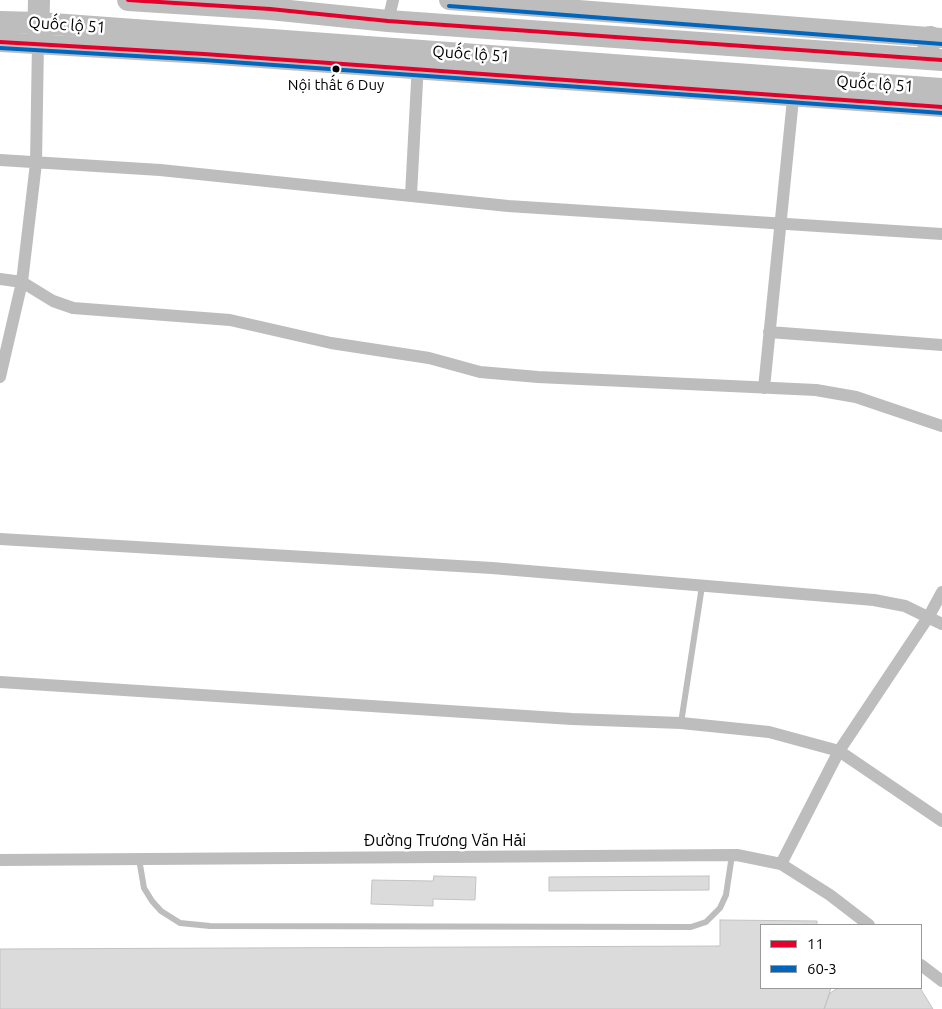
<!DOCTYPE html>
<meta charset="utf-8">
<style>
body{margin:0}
#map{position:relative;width:942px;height:1009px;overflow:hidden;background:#fff;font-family:Ubuntu,sans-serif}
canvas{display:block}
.legend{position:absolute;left:760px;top:924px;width:162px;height:65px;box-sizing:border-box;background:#fff;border:1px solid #999;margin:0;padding:6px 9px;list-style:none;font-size:15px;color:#000}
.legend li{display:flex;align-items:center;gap:10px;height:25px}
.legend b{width:25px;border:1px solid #999}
</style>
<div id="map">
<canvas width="942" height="1009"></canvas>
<ul class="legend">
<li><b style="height:6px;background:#e4002b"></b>11</li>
<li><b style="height:6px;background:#0065bd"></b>60-3</li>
</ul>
</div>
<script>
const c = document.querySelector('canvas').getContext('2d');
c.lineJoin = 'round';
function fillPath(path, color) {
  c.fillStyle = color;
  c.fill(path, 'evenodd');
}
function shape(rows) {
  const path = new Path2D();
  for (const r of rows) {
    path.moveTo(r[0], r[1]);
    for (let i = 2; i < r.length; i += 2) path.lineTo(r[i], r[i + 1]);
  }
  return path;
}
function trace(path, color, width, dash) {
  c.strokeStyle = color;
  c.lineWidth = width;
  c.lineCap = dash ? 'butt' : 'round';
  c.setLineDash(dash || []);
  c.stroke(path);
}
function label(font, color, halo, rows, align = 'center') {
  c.font = font + ' Ubuntu,sans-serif';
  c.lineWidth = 5;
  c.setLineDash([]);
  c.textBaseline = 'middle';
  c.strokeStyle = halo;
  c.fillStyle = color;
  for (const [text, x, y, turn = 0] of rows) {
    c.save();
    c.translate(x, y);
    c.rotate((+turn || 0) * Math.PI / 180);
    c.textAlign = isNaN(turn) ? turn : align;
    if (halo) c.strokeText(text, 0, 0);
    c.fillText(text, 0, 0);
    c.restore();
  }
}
const building = shape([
 [434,876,476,877,475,900,433,899,433,906,371,904,372,880,433,881,434,876],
 [709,876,709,890,549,891,549,877,709,876],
 [720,920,817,921,817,925,761,925,761,988,831,988,824,1009,0,1009,0,949,720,946,720,920],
 [838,988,920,988,933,1009,824,1009,830,993,838,988]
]);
fillPath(building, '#dbdbdb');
trace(building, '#c3c3c3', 1);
trace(shape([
 [681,723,702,586],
 [139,859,144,888,152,901,161,911,180,923,210,926,691,927,706,922,720,908,726,895,732,855]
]), '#bdbdbd', 6);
trace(shape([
 [388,21,393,0],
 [0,160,160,170,508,206,942,234],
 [411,195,418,63],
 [0,279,22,282,53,301,73,308,230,320,331,343,429,358,480,372,538,377,816,390,856,397,942,426],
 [769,332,942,345],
 [0,377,22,282,36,163,38,42],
 [764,388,794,89],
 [0,539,492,568,874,600,905,606,942,624],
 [0,682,572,719,681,723,769,732,839,751,942,821],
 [0,860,737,855,781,864,830,895,869,925],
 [781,864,839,751,929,616,942,592],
 [921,965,942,981]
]), '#bdbdbd', 12);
trace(shape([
 [449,0,942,38],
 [0,42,204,54,942,107]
]), '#bdbdbd', 20);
trace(shape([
 [128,0,270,9,388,21,942,60],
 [0,22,39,23,942,89],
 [38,42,39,0],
 [927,59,930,37]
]), '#bdbdbd', 22);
trace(shape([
 [128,0,270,9,388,21,942,60],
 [0,42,204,54,942,107]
]), '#e4002b', 4);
trace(shape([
 [449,6,942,44],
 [0,48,204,60,942,113]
]), '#0065bd', 4);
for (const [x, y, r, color] of [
 [336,69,4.5,"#000"]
]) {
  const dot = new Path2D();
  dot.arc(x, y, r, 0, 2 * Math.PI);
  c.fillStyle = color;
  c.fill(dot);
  trace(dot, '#fff', 2);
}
label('15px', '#000', '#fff', [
 ["Nội thất 6 Duy",336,85]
]);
label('16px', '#000', '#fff', [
 ["Quốc lộ 51",67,25,4],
 ["Quốc lộ 51",471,54,4],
 ["Quốc lộ 51",875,84,4],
 ["Đường Trương Văn Hải",445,841]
]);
</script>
